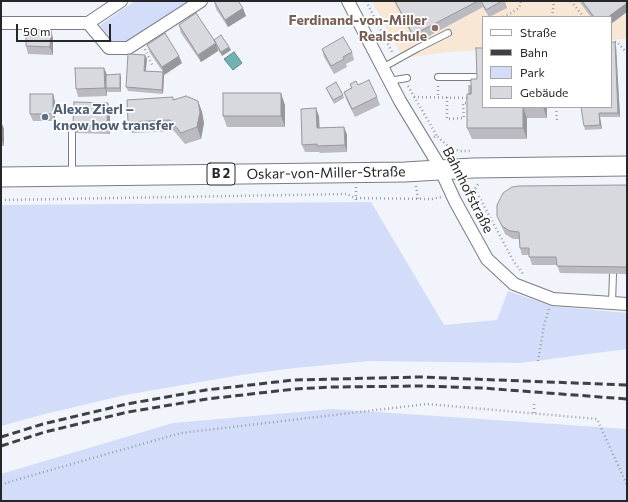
<!DOCTYPE html>
<meta charset="utf-8">
<style>
body{margin:0}
#map{position:relative;width:628px;height:502px;overflow:hidden;background:#f1f4fb;font-family:Commissioner,sans-serif}
canvas{display:block}
.frame{position:absolute;inset:0;border:2px solid #252628;pointer-events:none}
.legend{position:absolute;left:482px;top:16px;width:130px;height:92px;box-sizing:border-box;background:#fff;border:1px solid #a8a8a9;margin:0;padding:5px 7px;list-style:none;font-size:12px;color:#252628}
.legend li{display:flex;align-items:center;gap:8px;height:20px}
.legend b{width:20px;border:1px solid #a8a8a9}
.scale{position:absolute;left:16px;top:24px;width:95px;height:18px;box-sizing:border-box;border:2px solid #252628;border-top:0;padding-left:5px;font-size:12px;line-height:14px;white-space:nowrap;color:#252628;-webkit-text-stroke:3px #fff;paint-order:stroke}
</style>
<div id="map">
<canvas width="628" height="502"></canvas>
<div class="frame"></div>
<ul class="legend">
<li><b style="height:5px;background:#fff"></b>Straße</li>
<li><b style="height:5px;background:#3f4043"></b>Bahn</li>
<li><b style="height:11px;background:#d3ddf9"></b>Park</li>
<li><b style="height:11px;background:#d8d8df"></b>Gebäude</li>
</ul>
<div class="scale">50 m</div>
</div>
<script>
const c = document.querySelector('canvas').getContext('2d');
c.lineJoin = 'round';
function fillPath(path, color) {
  c.fillStyle = color;
  c.fill(path, 'evenodd');
}
function shape(rows) {
  const path = new Path2D();
  for (const r of rows) {
    path.moveTo(r[0], r[1]);
    for (let i = 2; i < r.length; i += 2) path.lineTo(r[i], r[i + 1]);
  }
  return path;
}
function trace(path, color, width, dash) {
  c.strokeStyle = color;
  c.lineWidth = width;
  c.lineCap = dash ? 'butt' : 'round';
  c.setLineDash(dash || []);
  c.stroke(path);
}
function label(font, color, halo, rows, align = 'center') {
  c.font = font + ' Commissioner,sans-serif';
  c.lineWidth = 3.5;
  c.setLineDash([]);
  c.textBaseline = 'middle';
  c.strokeStyle = halo;
  c.fillStyle = color;
  for (const [text, x, y, turn = 0] of rows) {
    c.save();
    c.translate(x, y);
    c.rotate((+turn || 0) * Math.PI / 180);
    c.textAlign = isNaN(turn) ? turn : align;
    if (halo) c.strokeText(text, 0, 0);
    c.fillText(text, 0, 0);
    c.restore();
  }
}
fillPath(shape([
 [372,1,627,1,627,39,611,40,611,17,483,17,483,50,449,52,403,58]
]), '#f8e7d5');
fillPath(shape([
 [135,1,191,1,127,43,112,41,100,25],
 [371,202,444,325,497,320,508,291,552,306,627,313,627,349,520,363,370,361,295,368,241,375,125,395,41,415,1,426,1,205],
 [333,409,627,429,627,501,1,501,1,474,173,423]
]), '#d3ddf9');
const water = shape([
 [234,52,242,63,233,70,224,59,234,52]
]);
fillPath(water, '#73b2b3');
trace(water, '#5c8889', 1);
const service = shape([
 [382,68,418,48,448,33],
 [438,77,475,77],
 [389,81,407,78],
 [72,129,72,174],
 [612,303,613,274]
]);
const minor = shape([
 [348,1,400,101,437,162,455,201,487,259,514,284,553,299,627,304],
 [1,23,88,23,121,1],
 [88,23,109,48,128,48,201,1]
]);
const primary = shape([
 [1,177,405,172,473,168,627,166]
]);
trace(service, '#7b7d83', 8);
trace(minor, '#7b7d83', 14);
trace(primary, '#7b7d83', 21);
trace(shape([
 [366,1,392,52],
 [571,1,584,17],
 [503,17,511,13,519,8,521,1],
 [552,17,554,1],
 [611,42,617,42,627,53],
 [145,49,153,67],
 [408,86,437,136],
 [438,86,438,97],
 [414,97,469,98],
 [447,97,447,119,464,118,463,103,470,103],
 [556,107,557,120],
 [434,137,437,136,450,148,460,151,472,151],
 [416,186,418,199],
 [356,187,356,202],
 [475,189,514,262,524,275],
 [464,192,475,189,478,184],
 [1,200,347,194,355,198,432,199,441,197],
 [538,361,544,325,549,309],
 [534,413,534,404],
 [1,485,12,481,181,433,427,404,597,419,627,485]
]), '#9c9fa4', 2.5, [1, 3]);
trace(service, '#fff', 6);
trace(minor, '#fff', 12);
trace(primary, '#fff', 19);
trace(shape([
 [1,437,43,424,127,404,206,390,294,380,420,377,627,385],
 [1,446,45,432,128,412,207,399,295,389,332,387,420,386,482,388,627,399]
]), '#3f4043', 3, [8, 4]);
fillPath(shape([
 [214,1,246,16,228,27,216,9],
 [394,1,505,1,507,8,489,17,483,7,416,43],
 [579,1,627,1,611,17,591,17],
 [179,25,229,47,231,50,222,56,218,50,218,51,201,62,181,33],
 [53,38,53,55,28,54,26,46],
 [147,45,182,63,164,75,163,73,164,76,163,94,128,91,126,87,145,55,147,59,146,71,163,72,150,53],
 [616,46,620,117,600,117,602,129,585,130,584,126],
 [322,49,352,52,354,60,346,64,347,67,334,74,324,57],
 [104,68,107,75,120,74,121,78,121,92,107,92,107,96,78,97,76,89],
 [350,84,358,85,377,97,380,105,355,117,346,99,344,92,351,88],
 [471,86,483,107,547,107,547,118,527,118,527,139,472,139,467,128,469,94],
 [326,88,343,95,344,98,334,104],
 [53,94,55,102,55,121,33,121,30,114],
 [174,99,198,101,202,112,204,123,201,139,185,144,174,131,132,133,128,122],
 [285,105,285,127,227,127,223,116],
 [110,111,110,134,76,133,73,125],
 [319,116,319,128,344,127,347,135,347,152,320,153,319,152,305,152,302,145],
 [1,122,4,129,4,146,1,146],
 [627,185,627,274,560,273,557,265,532,265,529,255,522,255,520,248,519,239,513,239,505,234,497,216]
]), '#babac0');
fillPath(shape([
 [627,3,627,12,611,24,611,17,608,17],
 [243,8,246,16,228,27,225,20],
 [51,30,53,38,53,55,50,47],
 [1,34,2,36,2,59,1,56],
 [615,42,616,46,620,117,618,113],
 [216,43,218,51,201,62,198,55],
 [229,47,231,50,222,56,221,52],
 [145,55,147,59,145,75,144,71],
 [179,56,182,63,164,75,162,67],
 [104,68,107,75,106,88,107,92,107,96,105,88],
 [163,72,164,76,163,94,162,90],
 [120,74,121,78,121,92,120,88],
 [281,93,285,105,285,127,281,116],
 [53,94,55,102,55,121,53,114],
 [198,101,202,112,204,123,201,139,197,127],
 [108,103,110,111,110,134,107,126],
 [523,107,527,118,527,139,523,128],
 [543,107,547,107,547,118],
 [316,108,319,116,320,135,317,128],
 [599,113,600,117,602,129,600,125],
 [1,122,4,129,4,146,1,138],
 [344,127,347,135,347,152,345,145]
]), '#97979c');
const building = shape([
 [214,1,238,1,243,8,225,20,214,1],
 [395,1,478,1,413,35,395,1],
 [481,1,502,1,486,10,481,1],
 [582,1,627,1,627,3,608,17,594,17,582,1],
 [196,13,216,43,198,55,179,25,196,13],
 [26,29,51,30,50,47,26,46,26,29],
 [165,33,179,56,162,67,147,45,165,33],
 [221,35,229,47,221,52,214,40,221,35],
 [343,37,352,52,343,57,344,59,331,66,322,49,343,37],
 [611,42,615,42,618,113,599,113,600,125,584,126,581,107,611,107,611,42],
 [476,48,483,48,483,107,532,107,523,107,523,128,467,128,467,94,471,94,471,79,477,79,476,48],
 [128,54,145,55,144,71,163,72,162,90,126,87,128,54],
 [75,68,104,68,105,88,76,89,75,68],
 [120,74,120,88,106,88,106,75,120,74],
 [369,80,377,97,352,109,344,92,352,88,350,84,356,81,358,85,369,80],
 [336,82,343,95,333,100,326,88,336,82],
 [469,86,471,86,471,94,469,94,469,86],
 [223,93,281,93,281,116,223,116,223,93],
 [30,94,53,94,53,114,30,114,30,94],
 [186,96,198,101,200,112,197,127,181,133,170,120,128,122,127,100,173,97,173,100,186,96],
 [74,102,108,103,107,126,73,125,74,102],
 [316,108,317,128,344,127,345,145,317,146,317,144,302,145,301,109,316,108],
 [627,185,627,267,557,266,556,257,529,257,529,248,520,248,519,232,510,231,502,226,497,216,497,205,503,193,512,187,518,186,627,185]
]);
fillPath(building, '#d8d8df');
trace(building, '#97979c', 1);
for (const [x, y, r, color] of [
 [435,28,4,"#8d6e63"],
 [45,117,4,"#5c6f8a"]
]) {
  const dot = new Path2D();
  dot.arc(x, y, r, 0, 2 * Math.PI);
  c.fillStyle = color;
  c.fill(dot);
  trace(dot, '#fff', 1.5);
}
for (const [x, y, w] of [
 [221,174,28]
]) {
  const box = new Path2D();
  box.roundRect(x - w / 2, y - 11, w, 22, 3);
  c.fillStyle = '#fff';
  c.fill(box);
  trace(box, '#252628', 1);
}
label('bold 13px', '#252628', null, [
 ["B 2",221,174]
]);
label('bold 14px', '#785e54', '#fff', [
 ["Ferdinand-von-Miller",427,20],
 ["Realschule",427,36]
], 'right');
label('bold 14px', '#4e5e75', '#fff', [
 ["Alexa Zierl –",53,109],
 ["know how transfer",53,125]
], 'left');
label('14px', '#252628', '#fff', [
 ["Oskar-von-Miller-Straße",326,173,-1],
 ["Bahnhofstraße",468,190,63]
]);
</script>
